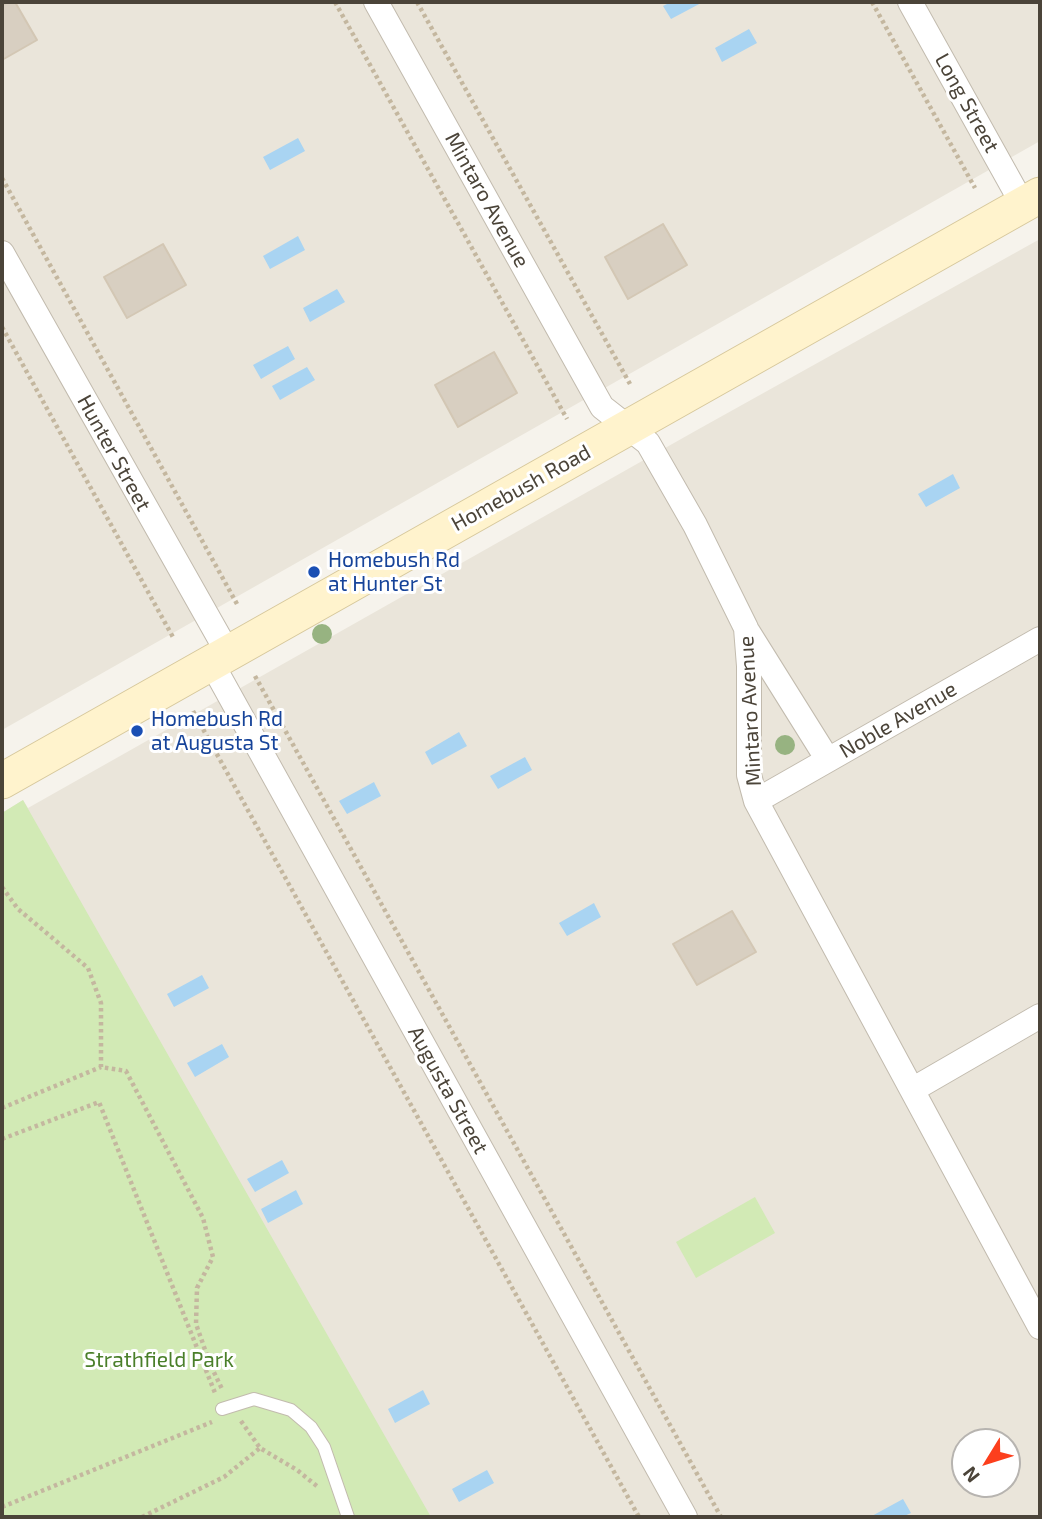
<!DOCTYPE html>
<style>
body{margin:0}
#map{position:relative;width:1042px;height:1519px;overflow:hidden;background:#f6f3ec;font-family:"Exo 2",sans-serif}
canvas{display:block}
.frame{position:absolute;inset:0;border:4px solid #4b4439;pointer-events:none}
.north{position:absolute;left:951px;top:1428px;width:70px;height:70px;box-sizing:border-box;background:#fff;border:2px solid #b7b4b0;border-radius:50%;rotate:232deg;font-size:19px;font-weight:700;line-height:28px;text-align:center;color:#4b4439}
.north::after{content:'';display:block;margin:auto;width:24px;height:32px;background:#fc3f1d;clip-path:polygon(50% 0,100% 100%,50% 72%,0 100%)}
</style>
<div id="map">
<canvas width="1042" height="1519"></canvas>
<div class="frame"></div>
<div class="north">N</div>
</div>
<script>
const c = document.querySelector('canvas').getContext('2d');
c.lineJoin = 'round';
function fillPath(path, color) {
  c.fillStyle = color;
  c.fill(path, 'evenodd');
}
function shape(rows) {
  const path = new Path2D();
  for (const r of rows) {
    path.moveTo(r[0], r[1]);
    for (let i = 2; i < r.length; i += 2) path.lineTo(r[i], r[i + 1]);
  }
  return path;
}
function trace(path, color, width, dash) {
  c.strokeStyle = color;
  c.lineWidth = width;
  c.lineCap = dash ? 'butt' : 'round';
  c.setLineDash(dash || []);
  c.stroke(path);
}
function label(font, color, halo, rows, align = 'center') {
  c.font = font + ' "Exo 2",sans-serif';
  c.lineWidth = 6;
  c.setLineDash([]);
  c.textBaseline = 'middle';
  c.strokeStyle = halo;
  c.fillStyle = color;
  for (const [text, x, y, turn = 0] of rows) {
    c.save();
    c.translate(x, y);
    c.rotate((+turn || 0) * Math.PI / 180);
    c.textAlign = isNaN(turn) ? turn : align;
    if (halo) c.strokeText(text, 0, 0);
    c.fillText(text, 0, 0);
    c.restore();
  }
}
fillPath(shape([
 [2,2,1040,2,1040,141,2,730],
 [1040,239,1040,1517,2,1517,2,813,23,800,28,808,697,430],
 [965,1442,1007,1442,1007,1484,965,1484]
]), '#eae5da');
fillPath(shape([
 [23,800,431,1517,2,1517,2,813],
 [755,1197,775,1233,696,1278,676,1242]
]), '#d2eab5');
fillPath(shape([
 [671,2,703,2,671,19,663,6],
 [749,29,757,43,722,62,715,48],
 [298,138,305,151,270,170,263,157],
 [298,236,305,250,270,269,263,256],
 [337,289,345,302,310,322,303,308],
 [288,346,295,359,261,379,253,365],
 [307,367,315,380,280,400,272,386],
 [953,474,960,488,926,507,918,494],
 [459,732,467,746,432,765,425,752],
 [525,757,532,770,498,789,490,776],
 [374,782,381,796,347,814,339,801],
 [594,903,601,917,567,936,559,923],
 [202,975,209,988,174,1007,167,994],
 [222,1044,229,1057,195,1077,187,1063],
 [282,1160,289,1173,255,1192,247,1179],
 [296,1190,303,1204,268,1223,261,1209],
 [423,1390,430,1404,395,1423,388,1409],
 [487,1470,494,1483,459,1502,452,1489],
 [903,1499,911,1513,902,1517,870,1517]
]), '#a9d4f2');
const building = shape([
 [8,2,15,2,37,40,2,60,2,5,8,2],
 [663,224,687,265,628,299,605,257,663,224],
 [163,244,186,285,127,318,104,277,163,244],
 [494,352,517,393,458,427,435,385,494,352],
 [732,911,756,952,697,985,673,944,732,911]
]);
fillPath(building, '#d8cfc1');
trace(building, '#d3c7b4', 2);
const service = shape([
 [222,1409,254,1399,291,1410,311,1427,324,1447,348,1517]
]);
const minor = shape([
 [376,2,602,407,648,443,695,525,746,628,749,666,749,775,756,801,1040,1327],
 [910,2,1023,205],
 [2,253,228,653],
 [748,632,828,760],
 [211,662,685,1517],
 [756,801,1040,639],
 [912,1090,1040,1016]
]);
const secondary = shape([
 [2,781,1040,195]
]);
trace(service, '#c2bbae', 14);
trace(minor, '#c2bbae', 26);
trace(secondary, '#d6c79b', 37);
trace(shape([
 [335,2,567,419],
 [417,2,630,384],
 [872,2,975,188],
 [2,178,237,604],
 [2,327,174,639],
 [255,676,721,1517],
 [193,711,639,1517],
 [2,887,18,909,88,968,101,1003,101,1067,126,1071,203,1218,213,1257,197,1288,196,1324,210,1364,222,1389],
 [2,1108,101,1067],
 [2,1139,99,1102,215,1393],
 [241,1421,260,1448,297,1470,318,1487],
 [2,1507,212,1422],
 [142,1517,224,1477,260,1448]
]), '#c4b79f', 4.5, [3.5, 3.5]);
trace(service, '#fff', 12);
trace(minor, '#fff', 24);
trace(secondary, '#fff3cd', 35);
c.fillStyle = '#97b381';
for (const [x, y] of [
 [322,634],
 [785,745]
]) {
  c.beginPath();
  c.arc(x, y, 10, 0, 2 * Math.PI);
  c.fill();
}
for (const [x, y, r, color] of [
 [314,572,7,"#1a4fb4"],
 [137,731,7,"#1a4fb4"]
]) {
  const dot = new Path2D();
  dot.arc(x, y, r, 0, 2 * Math.PI);
  c.fillStyle = color;
  c.fill(dot);
  trace(dot, '#fff', 2.5);
}
label('21px', '#4b4439', '#fff', [
 ["Long Street",967,103,61],
 ["Mintaro Avenue",487,200,61],
 ["Hunter Street",114,453,61],
 ["Homebush Road",521,488,-29],
 ["Mintaro Avenue",750,711,-93],
 ["Noble Avenue",898,720,-30],
 ["Augusta Street",448,1090,61]
]);
label('21px', '#164399', '#fff', [
 ["Homebush Rd",328,560],
 ["at Hunter St",328,584],
 ["Homebush Rd",151,719],
 ["at Augusta St",151,743]
], 'left');
label('21px', '#4a7f2a', '#fff', [
 ["Strathfield Park",159,1360]
]);
</script>
